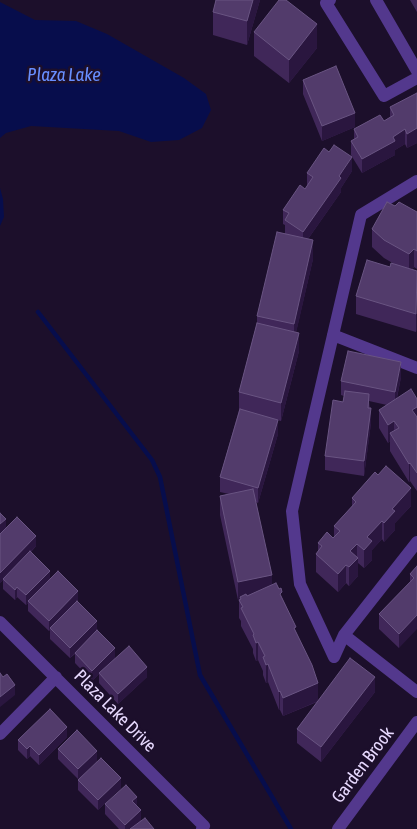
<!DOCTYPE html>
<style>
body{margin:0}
canvas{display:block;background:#1c0f2b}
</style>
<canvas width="417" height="829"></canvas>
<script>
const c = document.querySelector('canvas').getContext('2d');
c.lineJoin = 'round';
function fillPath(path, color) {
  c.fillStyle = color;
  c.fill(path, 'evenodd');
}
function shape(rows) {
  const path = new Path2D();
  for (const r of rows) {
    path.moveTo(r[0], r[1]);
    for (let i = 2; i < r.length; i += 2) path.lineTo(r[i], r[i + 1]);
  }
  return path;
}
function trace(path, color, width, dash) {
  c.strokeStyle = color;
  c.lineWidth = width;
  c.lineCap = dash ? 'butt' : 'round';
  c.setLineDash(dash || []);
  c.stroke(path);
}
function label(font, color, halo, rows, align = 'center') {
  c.font = font + ' "Asap Condensed",sans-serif';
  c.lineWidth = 5;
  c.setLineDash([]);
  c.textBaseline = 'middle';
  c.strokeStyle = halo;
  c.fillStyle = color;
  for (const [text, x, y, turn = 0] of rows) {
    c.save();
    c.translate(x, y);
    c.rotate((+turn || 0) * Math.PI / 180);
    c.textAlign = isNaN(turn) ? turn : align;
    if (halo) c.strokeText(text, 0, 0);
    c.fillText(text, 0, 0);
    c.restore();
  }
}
fillPath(shape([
 [0,2,35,20,76,21,107,34,184,78,206,94,211,110,202,128,179,140,151,142,119,131,31,126,6,133,0,138],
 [0,188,3,199,4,217,0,226]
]), '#070d4c');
trace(shape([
 [38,312,152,460,160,477,200,675,291,829]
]), '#070d4c', 4.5);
trace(shape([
 [330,0,326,3,384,96,417,78],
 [376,0,417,71],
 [417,181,361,215,292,511,300,584,334,657,344,635,417,542],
 [333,335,417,368],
 [0,622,204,826,202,829],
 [344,635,417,692],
 [0,734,56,677],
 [338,829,417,722]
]), '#53388d', 12);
fillPath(shape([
 [216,0,260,0,247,45,213,35,213,12],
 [410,0,417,0,417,12],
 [254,32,317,48,289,83,254,56],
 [303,80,355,127,322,141,303,94],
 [417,93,417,143,407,148,405,144,395,150,395,155,362,173,351,155,351,141,354,139,354,129,384,121,390,117,390,107],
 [352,171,341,188,341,192,308,239,313,259,296,332,299,351,281,421,274,419,278,434,258,503,256,502,272,585,282,598,296,632,318,700,375,692,321,762,297,743,297,729,317,702,283,716,280,710,279,710,268,682,266,683,263,675,263,671,258,660,256,661,253,653,253,649,241,626,241,621,239,618,239,600,238,600,220,515,220,496,229,494,220,492,220,477,239,410,239,392,257,323,257,316,285,234,285,225,283,224,283,210,305,189,307,186,307,173],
 [395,206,417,212,417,269,414,267,412,269,417,271,416,332,356,314,356,296,390,267,396,265,384,258,372,247,372,229],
 [401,377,397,398,417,399,417,491,410,481,409,482,390,451,390,441,388,443,379,428,379,410,387,405,369,401,371,423,364,476,325,470,325,456,343,402,344,396,341,395,341,381],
 [352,498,411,506,395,523,395,530,384,542,382,539,372,550,372,560,364,568,358,563,358,576,349,586,346,583,338,592,316,572,316,554,318,551,318,543,334,538,334,526,352,506],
 [6,528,36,546,31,552,50,579,78,601,78,602,115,658,106,666,147,677,118,704,99,683,99,674,92,681,75,663,75,654,70,658,50,639,50,630,49,631,28,611,28,603,26,605,17,597,15,600,3,589,3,580,0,583],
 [417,566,399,648,379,629,379,614,410,582,410,574],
 [67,737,39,765,30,756,27,759,18,750,18,740],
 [58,749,97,761,78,779,58,759],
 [78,780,121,788,98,810,78,790],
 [105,804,137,806,141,820,154,829,119,829,105,814]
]), '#402759');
fillPath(shape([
 [253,0,260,0,247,45,247,21],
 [317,24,317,48,289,83,289,60],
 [355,113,355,127,322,141,322,126],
 [417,128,417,143,407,148,407,134],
 [405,129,405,144,395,150,395,155,362,173,362,159,393,137],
 [352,157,352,171,341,188,341,192,303,246,303,232],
 [313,240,313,259,294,342,294,324],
 [414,249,414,267,409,272,409,254],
 [417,312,417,330,416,332,416,314],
 [299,333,299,351,281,421,281,403],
 [401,362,401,377,395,406,395,392],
 [417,407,417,425,412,410],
 [371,408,371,423,364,476,364,461],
 [278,420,278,434,258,503,258,488],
 [394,421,394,439,390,433,390,441,388,443,388,425],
 [410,463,410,481,409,482,409,464],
 [411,488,411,506,395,523,395,530,384,542,384,523,392,509],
 [6,519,6,529,0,534,0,524],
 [382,521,382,539,372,550,372,560,364,568,364,550,367,537],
 [36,536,36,546,0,583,0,573],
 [357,544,357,559,358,558,358,576,349,586,349,567,350,551],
 [346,565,346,583,338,592,338,574],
 [50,571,50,581,28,601,28,603,26,605,26,595],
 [272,575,272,593,241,600,240,597,240,600,238,600,238,582],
 [17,587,17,597,15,600,15,590],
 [78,591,78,601,50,629,50,628,49,631,49,621],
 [417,615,417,629,399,648,399,634],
 [97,621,97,631,70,658,70,648],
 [258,642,258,660,256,661,256,643],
 [115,648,115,658,92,681,92,671],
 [268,664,268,682,266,683,266,665],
 [147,667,147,677,118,704,118,694],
 [375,677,375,692,321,762,321,747],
 [318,683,318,701,283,716,283,698],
 [15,685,15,695,0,707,0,697],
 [280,691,280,710,279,710,279,692],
 [67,727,67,737,39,765,39,755],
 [30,746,30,756,27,759,27,749],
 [97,751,97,761,78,779,78,769],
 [121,778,121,788,98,810,98,800],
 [137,797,137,807,132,801],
 [141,810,141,820,132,829,125,829,125,825]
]), '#2a163f');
const building = shape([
 [216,0,253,0,247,21,213,12,216,0],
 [279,0,286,0,317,24,289,60,254,32,279,0],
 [336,66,355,113,322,126,303,80,336,66],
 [417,93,417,128,407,134,405,129,393,137,395,141,362,159,351,141,358,137,354,129,380,115,384,121,394,115,390,107,417,93],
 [334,145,352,157,339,176,341,178,303,232,285,220,289,213,283,210,300,185,305,189,313,177,307,173,324,148,329,152,334,145],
 [387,202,395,206,399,202,417,212,417,251,414,249,409,254,384,240,372,229,387,202],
 [277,232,313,240,294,324,257,316,277,232],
 [367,260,390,267,391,263,417,271,416,314,356,296,367,260],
 [257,323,299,333,281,403,239,392,257,323],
 [348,351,401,362,395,392,341,381,348,351],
 [411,389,417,399,417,407,412,410,417,417,417,473,410,463,409,464,390,433,399,428,394,421,388,425,379,410,411,389],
 [345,391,369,394,368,408,371,408,364,461,325,456,333,400,343,402,345,391],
 [240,409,278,420,258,488,220,477,240,409],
 [386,466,411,488,392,509,395,511,384,523,382,521,367,537,372,541,364,550,357,544,350,551,358,558,349,567,346,565,338,574,316,554,322,546,318,543,327,532,333,538,340,531,334,526,356,502,352,498,375,472,378,475,386,466],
 [253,489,272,575,238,582,220,496,253,489],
 [0,513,6,519,0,524,0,513],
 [17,517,36,536,0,573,0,534,17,517],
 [30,551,50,571,26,595,17,587,15,590,3,579,30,551],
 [417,566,417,615,399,634,379,614,414,578,410,574,417,566],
 [58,571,78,591,49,621,28,601,58,571],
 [276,583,279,589,281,588,282,592,280,594,296,627,294,628,312,665,318,683,283,698,280,691,279,692,268,664,266,665,263,657,265,656,258,642,256,643,253,635,254,634,241,608,243,607,239,600,241,599,240,597,246,594,247,596,276,583],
 [77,601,97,621,70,648,50,628,77,601],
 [97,630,115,648,92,671,75,653,97,630],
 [129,646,147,667,118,694,99,673,129,646],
 [350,658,375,677,321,747,297,729,350,658],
 [0,673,3,677,7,674,15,685,0,697,0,673],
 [50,709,67,727,39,755,30,746,27,749,18,740,50,709],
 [77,730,97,751,78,769,58,749,77,730],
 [101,758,121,778,98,800,78,780,101,758],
 [126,785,137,797,132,801,141,810,125,825,105,804,126,785],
 [145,818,154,829,130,829,145,818]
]);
fillPath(building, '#523b6b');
trace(building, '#695482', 1);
label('18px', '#e8daff', '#1c0f2b', [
 ["Plaza Lake Drive",115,711,45],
 ["Garden Brook",363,765,-53]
]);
label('italic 19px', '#688eff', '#1c0f2b', [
 ["Plaza Lake",64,75]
]);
</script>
